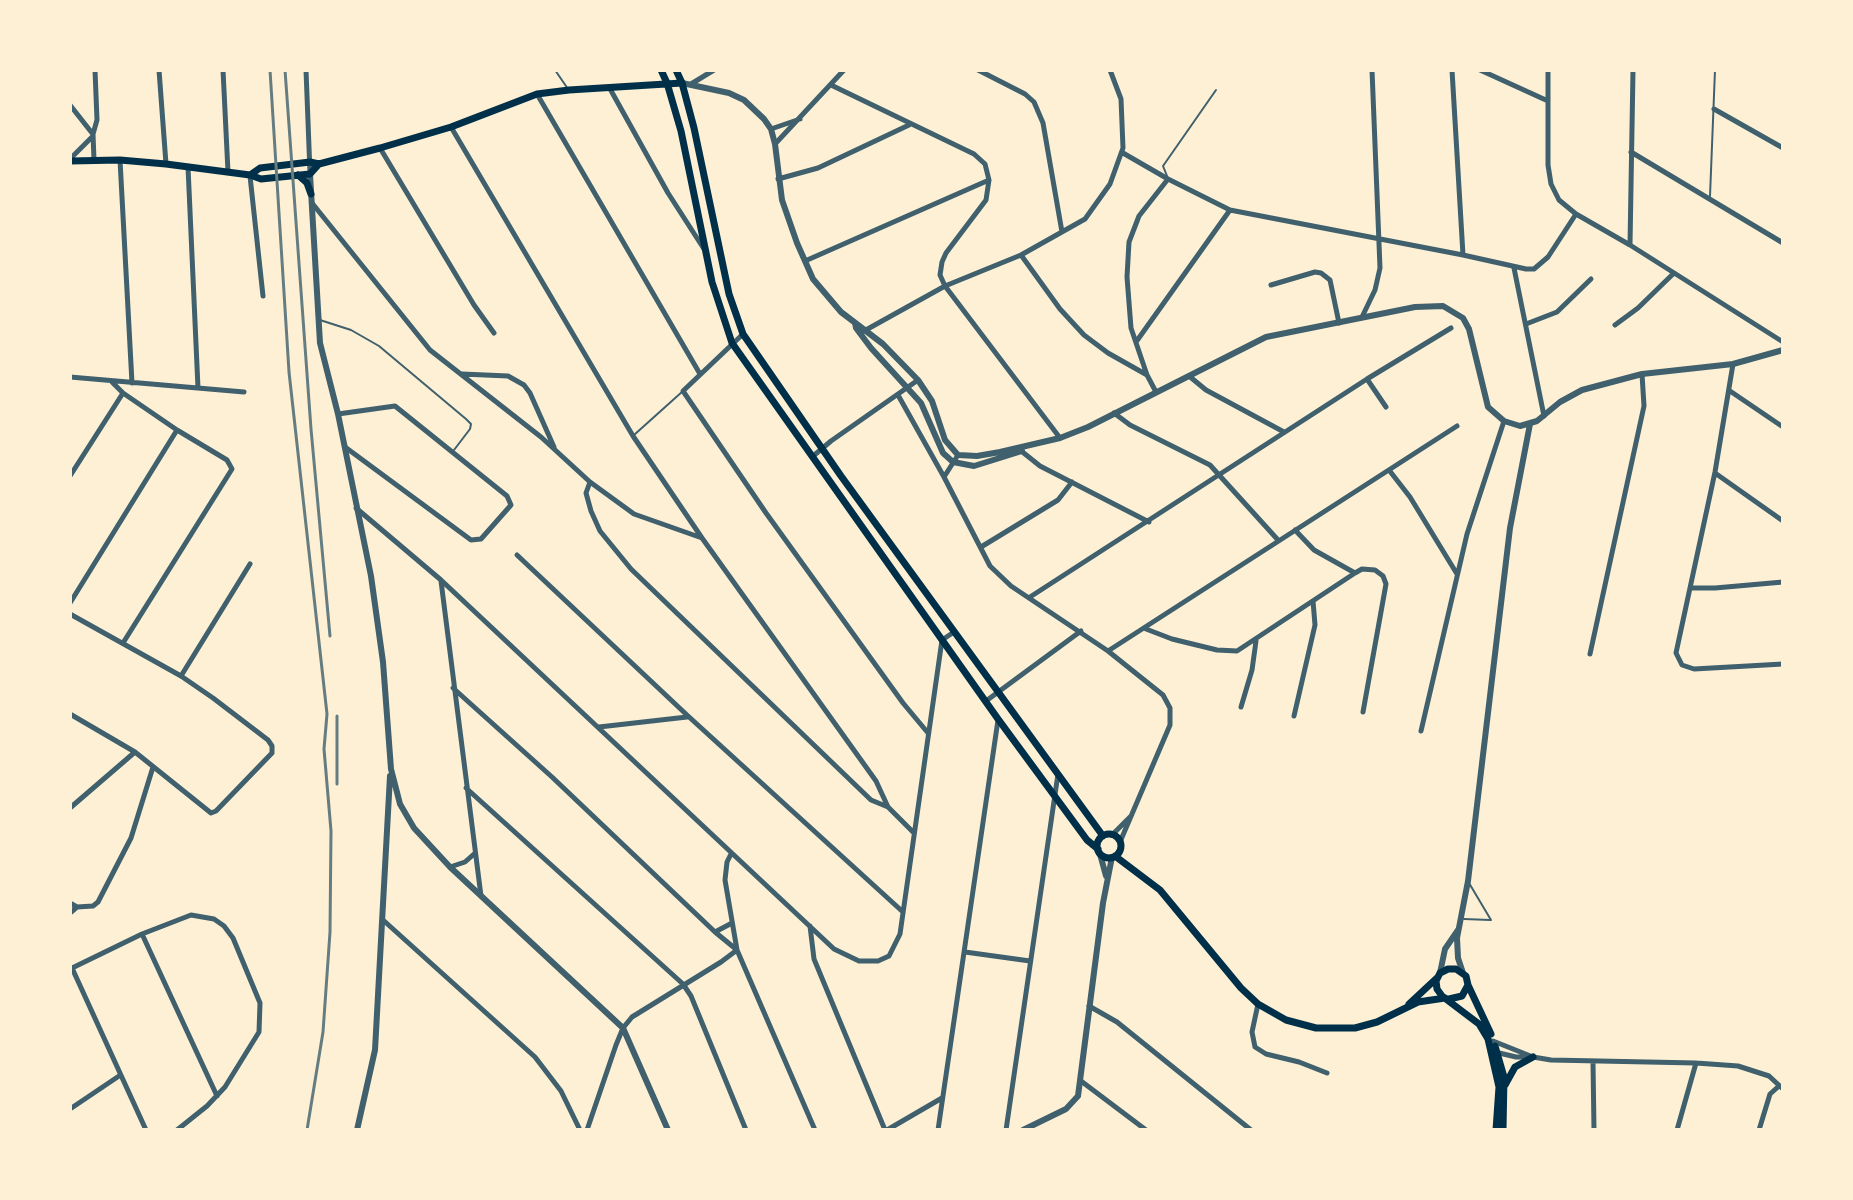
<!DOCTYPE html>
<style>
body{margin:0}
#map{position:relative;width:1853px;height:1200px;overflow:hidden;background:#fdf0d5;font-family:"Titillium Web",sans-serif}
canvas{display:block}
.frame{position:absolute;inset:0;border:72px solid #fdf0d5;pointer-events:none}
</style>
<div id="map">
<canvas width="1853" height="1200"></canvas>
<div class="frame"></div>
</div>
<script>
const c = document.querySelector('canvas').getContext('2d');
c.lineJoin = 'round';
function shape(rows) {
  const path = new Path2D();
  for (const r of rows) {
    if (r.length === 3) {
      path.moveTo(r[0] + r[2], r[1]);
      path.arc(r[0], r[1], r[2], 0, 2 * Math.PI);
      continue;
    }
    path.moveTo(r[0], r[1]);
    for (let i = 2; i < r.length; i += 2) path.lineTo(r[i], r[i + 1]);
  }
  return path;
}
function trace(path, color, width, dash) {
  c.strokeStyle = color;
  c.lineWidth = width;
  c.lineCap = dash ? 'butt' : 'round';
  c.setLineDash(dash || []);
  c.stroke(path);
}
trace(shape([
 [555,70,568,89],
 [1167,176,1163,166,1216,90],
 [1710,196,1715,70],
 [320,320,351,330,379,346,466,419,471,424,470,429,454,450],
 [634,435,683,391],
 [1469,883,1491,920],
 [1464,919,1490,920]
]), '#3f606c', 2);
trace(shape([
 [159,70,166,164],
 [223,70,228,172],
 [306,70,310,173],
 [978,70,1025,94,1034,102,1043,123,1062,232],
 [1452,70,1463,255],
 [1480,70,1548,101],
 [1548,70,1548,165,1551,184,1559,200,1576,214,1630,245,1783,342],
 [691,84,714,70],
 [831,85,974,154,985,164,989,180,986,200,946,253,942,262,940,275,945,286,1060,438],
 [609,87,668,193,704,249],
 [537,94,700,374],
 [70,105,92,133],
 [1714,109,1783,148],
 [451,127,633,436,702,538,876,781,888,807,914,833],
 [771,129,800,119],
 [775,144,844,70],
 [380,148,474,305,494,333],
 [1631,152,1783,243],
 [1123,153,1168,179,1230,210,1463,255,1526,269,1534,269,1548,257,1576,214],
 [70,159,92,137],
 [94,160,93,134,97,120,95,70],
 [120,160,132,383],
 [188,167,198,388],
 [250,176,263,296],
 [778,179,818,168,909,125],
 [312,203,430,350,541,437,590,482,634,514,702,538],
 [1630,245,1633,70],
 [1021,255,1060,309,1084,335,1108,353,1147,375,1156,392],
 [805,261,989,180],
 [1514,268,1544,416],
 [1271,285,1315,272,1321,273,1330,280,1339,323],
 [1362,317,1375,290,1380,268,1372,70],
 [1526,324,1557,312,1591,279],
 [1615,325,1638,308,1674,273],
 [864,331,945,286,1021,255,1085,219,1110,184,1123,148,1121,99,1110,70],
 [743,334,683,391,766,513,903,703,928,733],
 [1136,342,1230,210],
 [1733,364,1715,472,1676,653,1682,665,1694,669,1783,664],
 [462,374,508,376,524,385,530,393,554,447],
 [1147,375,1131,328,1127,277,1129,242,1139,216,1168,179],
 [1189,376,1206,390,1284,432],
 [70,377,244,392],
 [1367,379,1386,407],
 [112,382,123,393,177,430,227,460,232,469,123,643],
 [1730,391,1783,427],
 [898,395,944,477],
 [1114,413,1130,425,1210,465,1278,540],
 [338,414,395,406,507,496,511,505,481,539,471,540,345,447],
 [1020,450,1040,466,1149,522],
 [958,455,944,477,990,566,1011,586,1108,651,1163,695,1170,708,1170,725,1120,842],
 [812,457,831,441,918,380],
 [1389,470,1410,497,1457,574],
 [1715,473,1783,521],
 [70,476,123,393],
 [590,482,586,493,591,511,600,531,631,569,871,800,888,807],
 [356,508,441,580,834,949,859,961,878,961,889,956,900,934,942,640,954,632],
 [1295,530,1314,550,1355,573],
 [981,547,1058,500,1072,482],
 [517,555,688,716,903,912],
 [441,581,481,896],
 [1690,588,1715,588,1783,582],
 [1030,597,1367,379,1451,328],
 [70,603,177,430],
 [70,614,181,676,213,698,268,740,272,746,272,753,216,811,211,813,135,752,70,714],
 [1146,629,1172,639,1217,650,1237,651,1355,573,1362,569,1375,570,1383,576,1386,584,1363,712],
 [1108,651,1457,426],
 [1590,654,1644,406,1642,374],
 [181,676,250,564],
 [453,688,552,777,715,932,737,950,815,1130],
 [986,701,1081,631],
 [1241,707,1252,670,1256,641],
 [1294,716,1315,625,1313,601],
 [599,727,687,717],
 [1421,731,1467,534,1504,421],
 [466,788,683,984,691,996,746,1130],
 [70,808,135,752],
 [1112,835,1130,817],
 [450,867,465,862,474,854],
 [70,903,77,907],
 [70,913,77,907,93,906,98,902,131,838,153,767],
 [383,920,535,1057,561,1091,580,1130],
 [810,926,814,959,885,1130],
 [715,932,732,923],
 [142,934,217,1096],
 [965,952,1030,961],
 [72,968,146,1130],
 [70,969,142,934,191,915,214,919,224,926,233,938,260,1003,259,1032,225,1087,207,1106,177,1130],
 [1258,1004,1252,1032,1255,1047,1266,1054,1299,1062,1327,1073],
 [1089,1006,1117,1022,1251,1130],
 [1493,1041,1533,1057,1551,1060,1696,1063,1738,1066,1769,1076,1783,1089],
 [1495,1052,1516,1057,1528,1057],
 [1593,1062,1594,1130],
 [1081,1081,1146,1130],
 [70,1109,119,1076],
 [587,1130,616,1045,623,1028,632,1017,721,962,737,950,725,880,727,862,731,854],
 [887,1130,942,1098],
 [938,1130,998,720],
 [1006,1130,1058,774],
 [1677,1130,1696,1063],
 [1759,1130,1770,1094,1779,1086]
]), '#3f606c', 5);
trace(shape([
 [682,83,729,93,744,100,764,119,771,129,775,144,782,200,797,243,813,279,841,312,883,344,918,380,932,401,945,440,958,455,977,456,1000,452,1060,438,1088,427,1266,337,1415,307,1443,306,1463,318,1469,329,1488,407,1504,421,1520,426,1537,421,1560,402,1582,390,1642,374,1733,364,1783,350],
 [310,174,320,343,338,414,371,576,383,662,391,769,400,804,414,828,450,867,623,1028,668,1130],
 [855,323,856,328,871,348,921,403,943,453,953,462,974,466,1022,451],
 [1100,854,1106,876],
 [1440,973,1445,949,1458,930],
 [1463,973,1458,958,1457,938,1468,881,1510,528,1530,424],
 [357,1130,375,1050,390,776],
 [1023,1130,1066,1109,1078,1096,1103,903,1112,857]
]), '#3f606c', 6);
trace(shape([
 [667,83,681,131,712,282,732,343,998,719,1087,840,1098,849],
 [70,161,120,160,166,164,250,175,261,179,310,174,319,164],
 [250,175,260,168,310,162,319,164,380,148,451,127,537,94,569,90,682,83,694,128,729,294,743,334,841,476,1103,836],
 [298,175,307,183,311,194],
 [1109,846,12],
 [1115,856,1160,890,1241,988,1258,1004,1286,1020,1316,1028,1355,1028,1377,1022,1418,1002,1445,998],
 [1468,985,1491,1034],
 [1449,999,1462,996,1468,985,1466,976,1456,969,1448,969,1440,973,1436,981,1437,989,1442,996,1479,1024,1488,1039,1499,1087,1496,1130],
 [1409,1004,1438,977],
 [1495,1046,1504,1077,1503,1130],
 [1505,1085,1515,1067,1533,1057]
]), '#003049', 7);
trace(shape([
 [661,70,667,83],
 [676,70,682,83]
]), '#003049', 7);
trace(shape([
 [270,70,289,372,327,714,324,749,331,831,330,932,323,1032,307,1130],
 [285,70,311,429,330,636],
 [337,716,337,784]
]), '#657d81', 3);
</script>
